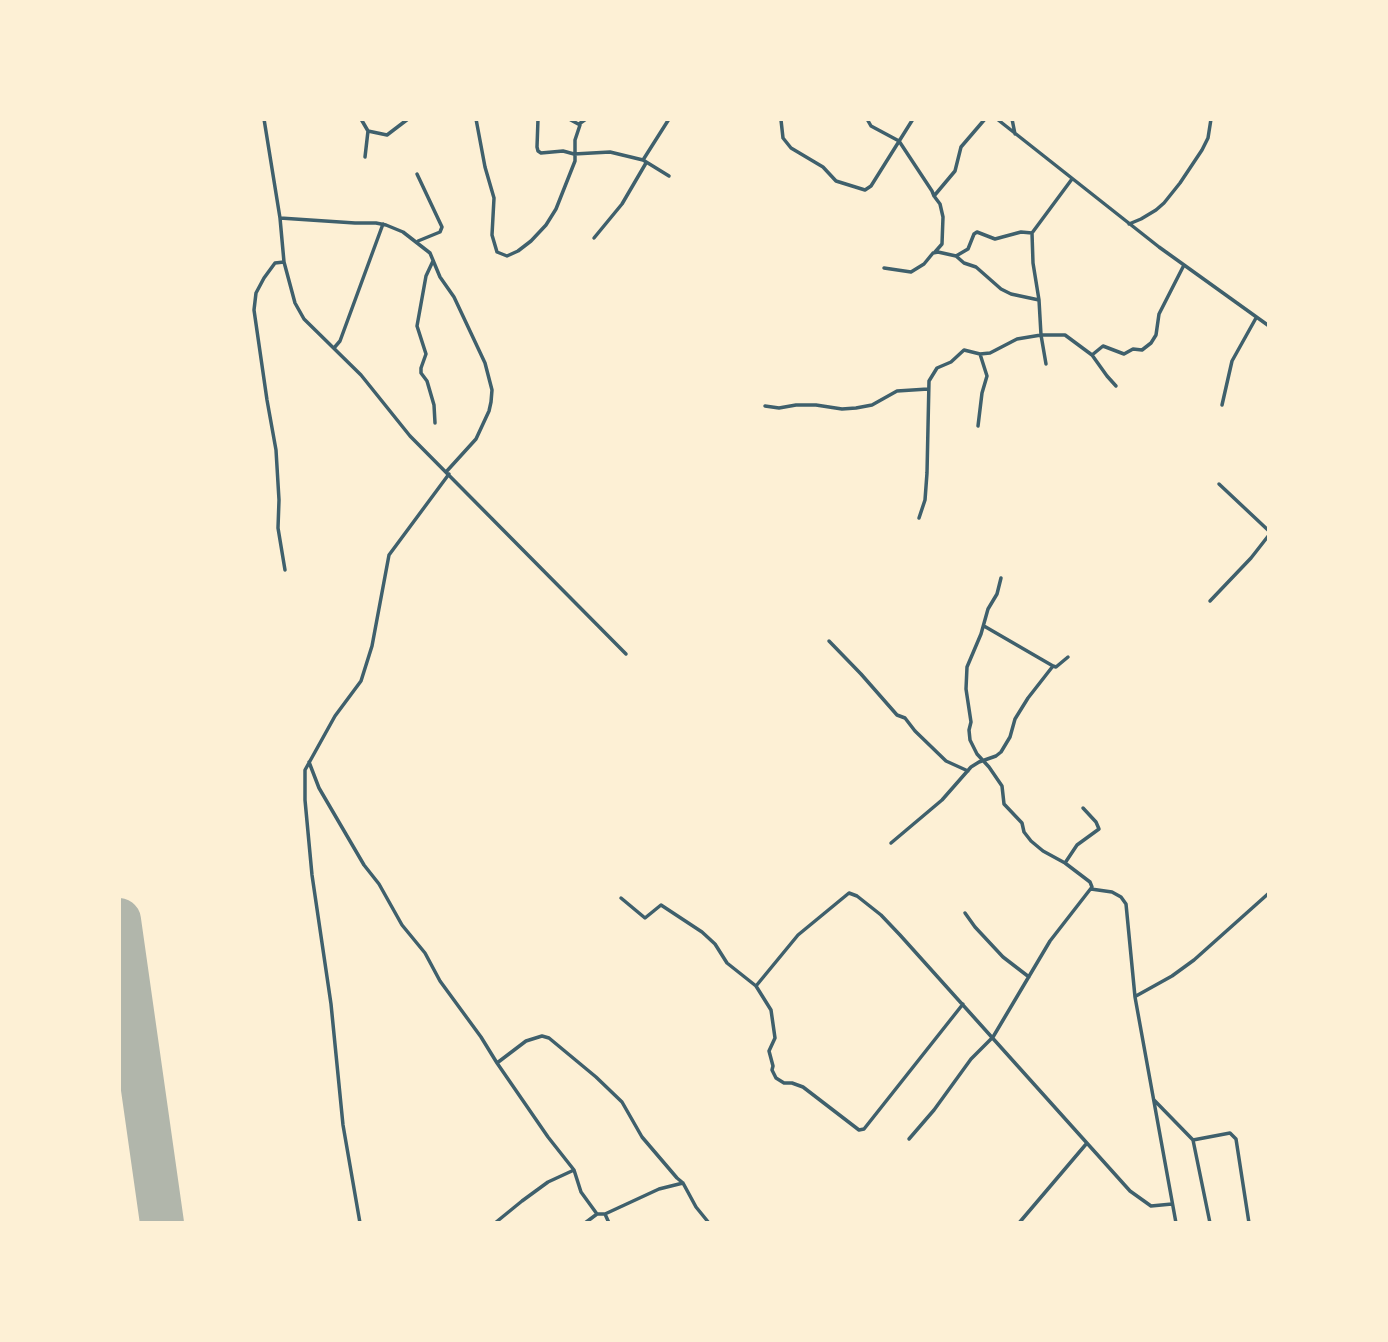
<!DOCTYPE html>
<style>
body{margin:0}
#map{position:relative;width:1388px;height:1342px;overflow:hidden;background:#fdf0d5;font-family:Arial,sans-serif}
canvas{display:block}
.frame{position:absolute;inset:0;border:121px solid #fdf0d5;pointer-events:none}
</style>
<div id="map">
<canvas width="1388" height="1342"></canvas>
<div class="frame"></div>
</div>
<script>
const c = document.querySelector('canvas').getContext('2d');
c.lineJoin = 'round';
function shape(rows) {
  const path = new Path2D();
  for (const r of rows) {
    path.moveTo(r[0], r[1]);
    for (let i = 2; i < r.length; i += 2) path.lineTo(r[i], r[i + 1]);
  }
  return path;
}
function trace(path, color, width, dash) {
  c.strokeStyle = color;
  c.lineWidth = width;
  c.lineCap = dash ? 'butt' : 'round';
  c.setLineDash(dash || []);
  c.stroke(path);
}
trace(shape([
 [119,987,124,974,124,956],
 [119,1020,128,1030,133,1037,138,1058]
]), '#b1b6ab', 18);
trace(shape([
 [119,920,162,1223]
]), '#b1b6ab', 44);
trace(shape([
 [264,119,280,218,284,262,295,303,304,319,361,375,410,436,626,654],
 [361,119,368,131,365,157],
 [476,119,485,167,494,198,492,235,497,252,507,256,518,251,531,241,546,225,556,209,575,161,575,140,580,125,569,119],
 [538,119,537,147,538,151,541,153,563,151,574,154,610,152,643,160,669,176],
 [867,119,871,126,899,141,932,191,934,196],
 [997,119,1159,247,1269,326],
 [1012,119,1015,134],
 [781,120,783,138,791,148,823,167,836,181,865,190,871,186,913,119],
 [579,124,586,119],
 [368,131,387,135,408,119],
 [643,160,669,119],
 [417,174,442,227,440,232,418,241],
 [280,218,355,223,376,223,386,225,403,232,430,253,440,277,454,297,485,363,492,390,491,402,489,411,476,439,446,472],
 [1129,224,1141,219,1156,210,1164,203,1180,183,1202,150,1208,138,1211,119],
 [594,238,622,204,646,163],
 [935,252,942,244,943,217,940,204,934,196,955,171,961,147,985,119],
 [956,256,968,249,974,234,977,232,995,239,1021,232,1032,233],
 [433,261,426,276,417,326,426,354,421,368,421,373,427,381,434,405,435,423],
 [284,262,275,263,264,278,256,293,254,310,267,400,276,450,279,500,278,528,285,570],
 [884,268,911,272,924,264,933,253,938,252,956,256,964,263,976,267,1001,289,1011,294,1039,300],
 [334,348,340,341,383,224],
 [1092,355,1103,346,1124,354,1133,349,1142,350,1151,343,1156,335,1159,314,1184,265],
 [1046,364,1041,335,1039,300,1033,263,1032,233,1072,179],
 [1222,405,1232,361,1256,318],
 [765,406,779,408,796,405,816,405,842,409,856,408,872,405,897,391,928,389],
 [978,426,982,393,987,376,980,354],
 [1219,484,1269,531],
 [919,518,925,500,927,473,929,381,937,368,951,362,964,350,980,354,990,353,1017,339,1041,335,1065,335,1092,355,1107,376,1116,386],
 [1210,601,1251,558,1269,535],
 [984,626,1053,666],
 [829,641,861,674,897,715,905,718,915,731,946,761,968,771],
 [309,762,319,788,364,865,379,884,402,925,425,953,440,981,481,1037,497,1063,548,1137,574,1170,581,1192,597,1214,605,1214,609,1223],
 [891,843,942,800,971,767,979,762,996,756,1001,752,1010,737,1015,719,1028,698,1053,666,1056,667,1068,657],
 [1065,863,1077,845,1099,829,1096,822,1083,808],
 [1091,889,1112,892,1121,897,1126,904,1135,997,1176,1223],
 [621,898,645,918,661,905,702,932,715,944,727,963,756,986,771,1010,775,1038,769,1051,773,1066,772,1070,776,1078,784,1083,792,1083,803,1087,859,1130,864,1129,963,1004],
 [965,913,975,927,1003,957,1029,977],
 [756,986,798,935,849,893,857,896,881,915,900,935,1130,1191,1151,1206,1172,1204],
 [1136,996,1172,976,1194,960,1269,893],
 [497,1063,526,1041,542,1036,549,1038,596,1077,622,1102,642,1137,677,1178,683,1183,696,1207,709,1223],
 [1154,1100,1193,1140,1210,1223],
 [909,1139,934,1110,971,1059,993,1037,1050,941,1092,887,1090,882,1065,863,1043,851,1031,841,1024,832,1022,823,1004,804,1002,786,989,767,977,754,970,740,969,730,971,722,966,689,967,667,981,634,988,609,997,594,1001,578],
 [1193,1140,1230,1133,1236,1139,1249,1223],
 [605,1214,659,1189,683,1183],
 [360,1223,343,1125,331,1004,312,875,305,800,305,770,335,716,361,681,372,646,389,555,449,474],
 [495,1223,522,1201,548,1182,574,1170],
 [585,1223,597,1214],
 [1019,1223,1087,1143]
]), '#3f606c', 3.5);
</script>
